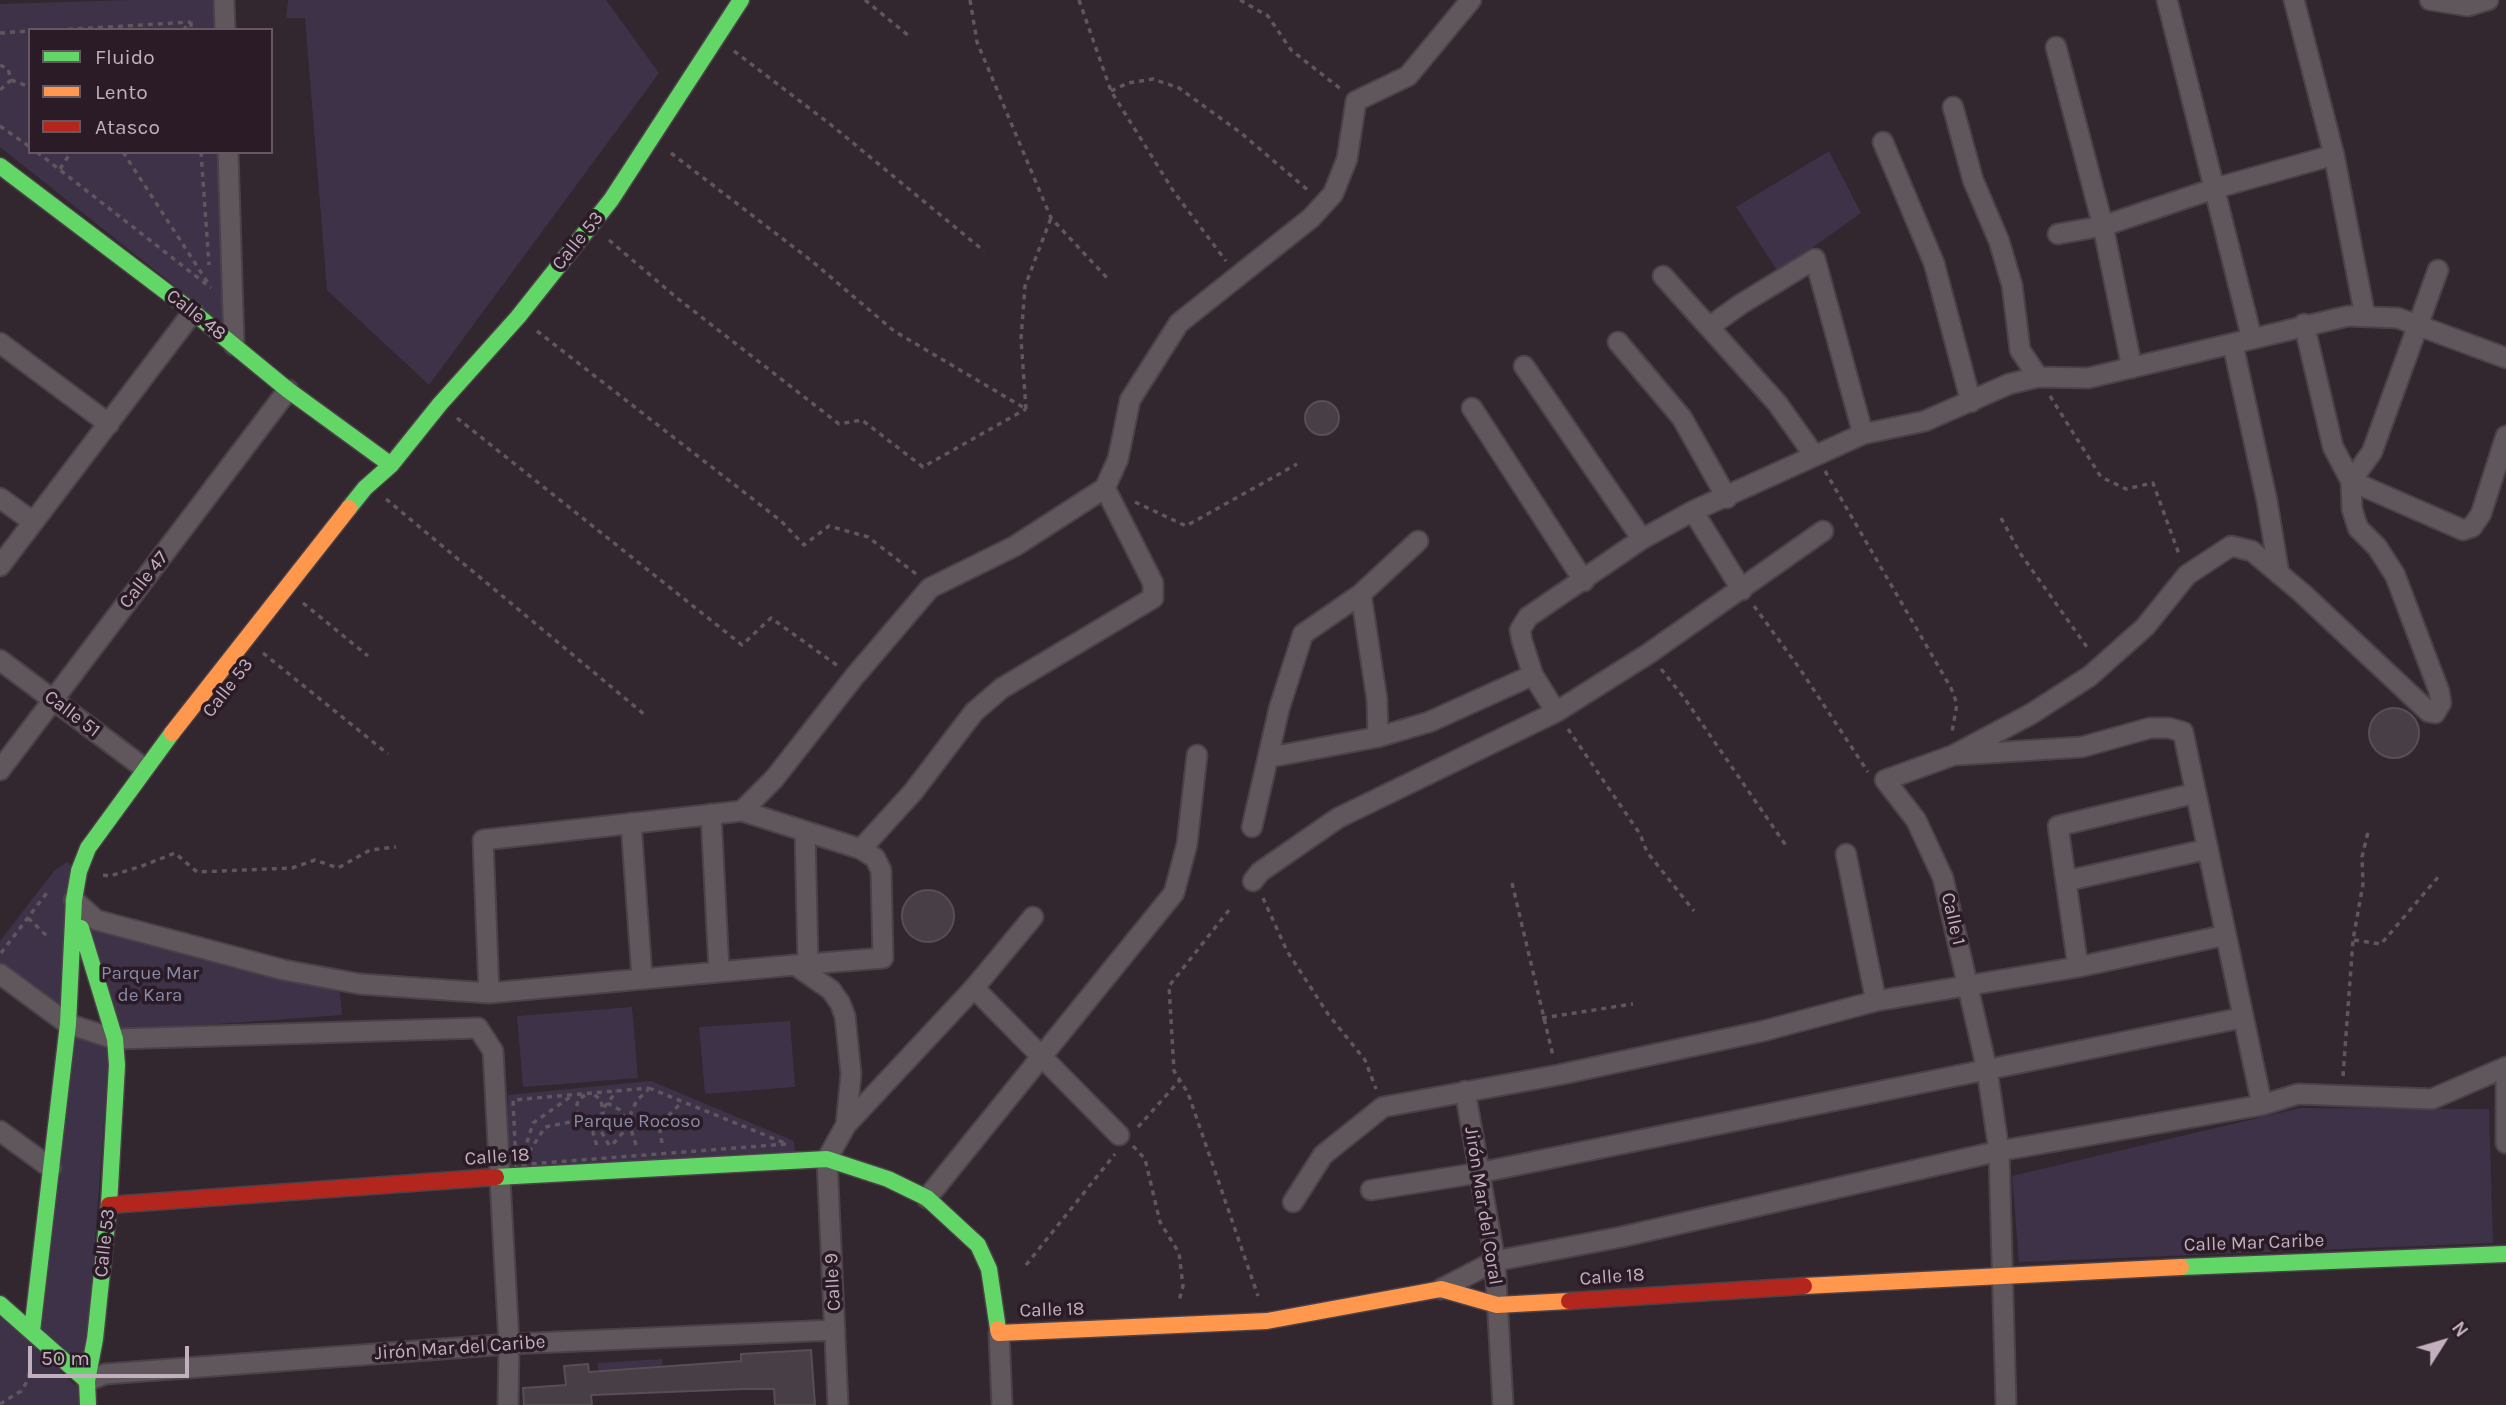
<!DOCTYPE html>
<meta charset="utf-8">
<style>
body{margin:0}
#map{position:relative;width:2506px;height:1405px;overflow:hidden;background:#32262f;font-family:Karla,sans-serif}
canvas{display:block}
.legend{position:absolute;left:28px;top:28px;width:245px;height:126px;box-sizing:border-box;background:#2b1b27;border:2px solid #685763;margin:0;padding:9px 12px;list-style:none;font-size:21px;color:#c3b0be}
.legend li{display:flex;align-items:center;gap:14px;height:35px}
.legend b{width:35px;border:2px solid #685763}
.north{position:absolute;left:2408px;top:1307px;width:70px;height:70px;-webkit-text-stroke:5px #2b1b27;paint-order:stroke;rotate:53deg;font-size:19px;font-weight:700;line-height:28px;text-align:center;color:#c3b0be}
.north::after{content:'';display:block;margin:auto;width:24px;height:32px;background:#c3b0be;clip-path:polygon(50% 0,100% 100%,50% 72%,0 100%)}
.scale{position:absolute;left:28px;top:1346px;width:161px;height:32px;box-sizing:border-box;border:4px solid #c3b0be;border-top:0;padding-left:9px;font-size:21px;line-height:24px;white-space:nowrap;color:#c3b0be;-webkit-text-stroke:5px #2b1b27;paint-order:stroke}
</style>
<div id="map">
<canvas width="2506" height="1405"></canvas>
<ul class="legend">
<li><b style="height:9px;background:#63d668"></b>Fluido</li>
<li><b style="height:9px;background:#ff974d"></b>Lento</li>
<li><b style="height:9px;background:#b3261e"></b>Atasco</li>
</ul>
<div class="north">N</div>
<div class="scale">50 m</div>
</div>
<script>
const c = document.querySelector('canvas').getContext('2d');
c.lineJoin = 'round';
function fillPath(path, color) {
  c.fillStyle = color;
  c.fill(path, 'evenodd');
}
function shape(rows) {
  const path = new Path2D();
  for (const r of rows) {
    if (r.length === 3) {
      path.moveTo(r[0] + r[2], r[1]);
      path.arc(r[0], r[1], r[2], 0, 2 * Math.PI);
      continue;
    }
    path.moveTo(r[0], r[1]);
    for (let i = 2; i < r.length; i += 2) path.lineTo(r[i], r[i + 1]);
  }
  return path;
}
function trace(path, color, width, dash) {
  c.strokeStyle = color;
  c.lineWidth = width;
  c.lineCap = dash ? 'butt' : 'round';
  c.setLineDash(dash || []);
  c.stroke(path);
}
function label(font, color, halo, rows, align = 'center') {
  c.font = font + ' Karla,sans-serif';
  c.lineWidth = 7;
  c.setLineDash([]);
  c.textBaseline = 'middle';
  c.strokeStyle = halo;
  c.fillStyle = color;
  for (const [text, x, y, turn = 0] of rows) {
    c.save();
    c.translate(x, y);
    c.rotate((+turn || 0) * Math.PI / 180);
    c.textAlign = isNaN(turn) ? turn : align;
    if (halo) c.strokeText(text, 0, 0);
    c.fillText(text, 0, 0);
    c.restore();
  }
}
fillPath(shape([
 [128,0,213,0,214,30,30,30,30,152,218,152,225,326,0,147,0,4],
 [288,0,606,0,659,73,429,385,327,290,305,18,286,18],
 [1829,151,1861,213,1778,272,1736,207],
 [67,862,74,867,68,1017,0,968,0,941,54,871],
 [87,925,340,992,342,1015,120,1031],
 [632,1007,638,1078,523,1087,517,1016],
 [790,1021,795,1087,705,1094,699,1027],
 [76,1033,110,1042,85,1373,38,1330],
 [651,1081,794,1141,795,1153,509,1171,508,1095],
 [2300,1108,2489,1109,2493,1243,2019,1262,2012,1176],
 [0,1312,78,1388,79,1405,0,1405],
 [662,1359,662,1367,599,1372,597,1363]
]), '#3d3247');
const building = shape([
 [1322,418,17],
 [2394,733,25],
 [928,916,26],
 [811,1350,815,1405,775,1405,774,1389,744,1389,591,1395,592,1405,524,1405,523,1388,566,1385,564,1366,588,1364,589,1372,741,1361,741,1354,811,1350]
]);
fillPath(building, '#483e46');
trace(building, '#594e56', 2);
const street = shape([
 [224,0,225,30],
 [2167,0,2252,339],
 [2294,0,2334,155,2365,316],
 [2430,0,2468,6,2488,0],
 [2056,47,2103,226,2132,368],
 [1953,107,1973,180,1999,241,2012,285,2020,350,2038,377],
 [1883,142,1934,263,1971,402],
 [228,152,234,345],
 [2058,234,2103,226,2216,188,2334,155],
 [2438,270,2372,452,2351,481,2463,530,2472,527,2481,514,2506,436],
 [1663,276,1777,403,1814,455],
 [1709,327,1741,304,1815,259,1863,434],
 [1618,342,1682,418,1727,498],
 [0,343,109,424],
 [2233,345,2267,501,2279,574],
 [1524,366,1642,539],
 [1472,408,1584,581],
 [0,498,32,521],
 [1693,511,1742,590],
 [0,566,193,312],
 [1361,594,1377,700,1378,737],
 [0,660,144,768],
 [1556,712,1533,675,1522,641,1520,630,1528,617,1642,539,1693,511,1863,434,1925,421,2009,384,2038,377,2088,378,2348,316,2398,318,2506,358],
 [1957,755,2082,747,2150,728,2169,728,2183,732,2262,1105],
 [1271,757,1378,737,1429,722,1533,675],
 [0,770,288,390],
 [711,814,719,970],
 [631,823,642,977],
 [1252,827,1279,709,1303,634,1361,594,1418,541],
 [805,831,808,964],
 [861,849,913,792,974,712,1002,688,1153,598,1153,583,1105,488],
 [1846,854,1876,1001],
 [1253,881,1260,872,1338,818,1556,712,1648,654,1823,531],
 [2066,881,2208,849],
 [74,900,96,920,284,970,360,984,489,993,795,965,831,990,840,1003,845,1016,851,1074,846,1125,827,1159,838,1405],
 [795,965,883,958,881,870,875,858,861,849,742,811,774,779,854,677,930,588,1015,546,1105,488,1118,459,1130,400,1179,323,1311,218,1333,194,1347,159,1356,101,1408,76,1471,0],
 [2078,967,2058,826,2196,793],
 [0,974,68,1024,115,1039,478,1028,493,1051,509,1344,508,1405],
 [974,988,1119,1135],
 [489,993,483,840,742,811],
 [2506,1080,2506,1143],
 [1465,1091,1495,1261,1503,1405],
 [846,1125,974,988,1033,917],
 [0,1131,51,1168],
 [1371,1190,1478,1173,2241,1018],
 [927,1198,1174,893,1187,844,1197,755],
 [1293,1202,1323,1155,1383,1107,1558,1075,1763,1031,1876,1001,2078,967,2226,935],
 [1441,1289,1495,1261,1621,1237,1999,1151,2262,1105,2298,1094,2432,1099,2506,1067],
 [999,1333,1002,1405],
 [87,1381,105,1374,509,1344,835,1330],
 [2006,1405,1999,1151,1987,1070,1943,878,1916,820,1885,780,1954,755,2031,714,2090,676,2145,627,2187,575,2231,546,2252,551,2302,593,2429,712,2435,713,2441,703,2439,691,2395,575,2377,547,2358,528,2352,509,2351,481,2333,447,2304,324]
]);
const fast = shape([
 [0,166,193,312,288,390,391,465],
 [349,508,365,488,391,465,440,404,518,317,611,200,741,0],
 [81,928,115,1039,117,1065,109,1205,95,1339,87,1381,88,1405],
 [496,1177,827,1159,888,1179,927,1198,978,1245,989,1269,998,1329],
 [2181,1267,2506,1254],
 [0,1304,87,1381],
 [32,1331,68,1024,74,900,79,871,88,848,172,733]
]);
const slow = shape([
 [172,733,349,508],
 [1804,1286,2181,1267],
 [998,1329,999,1333,1267,1321,1441,1289,1497,1305,1569,1301]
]);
const jam = shape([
 [109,1205,496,1177],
 [1569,1301,1804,1286]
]);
trace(street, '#4b4249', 23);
trace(fast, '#4c4148', 19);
trace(slow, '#4c4148', 19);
trace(jam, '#4c4148', 19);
trace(shape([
 [865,0,909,36],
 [970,0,977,42,1051,218,1110,281],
 [1079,0,1111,91,1174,192,1226,261],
 [1240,0,1268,16,1291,50,1342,90],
 [191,22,191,30],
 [58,30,191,22],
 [183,30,189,24],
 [0,33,30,31],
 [734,51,830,124,984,251],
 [0,65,8,69,11,80,0,90],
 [11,80,30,87],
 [1111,91,1128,83,1153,79,1179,88,1241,133,1309,191],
 [0,126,30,147],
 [37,152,211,288],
 [123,152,208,283],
 [201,152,209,265],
 [671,153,813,262,894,331,1026,409],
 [60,169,71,152],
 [609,240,677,298,839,424,862,420,923,467,1026,409],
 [537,331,781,521,804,545,829,526,868,537,916,574],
 [2050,396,2101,477,2126,489,2153,483,2180,557],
 [1026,409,1021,339,1025,286,1051,218],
 [457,418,742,645,771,618,838,666],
 [1825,471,1951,688,1957,704,1952,732],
 [386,499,645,715],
 [1135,502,1186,526,1297,464],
 [2001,518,2020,553,2089,650],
 [303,603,368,656],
 [1754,606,1800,669,1868,772],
 [263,653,388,754],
 [1661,669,1685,699,1787,847],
 [1568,729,1640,834,1647,852,1694,911],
 [103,875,110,876,142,866,175,853,197,872,292,868,315,860,338,868,370,850,396,847],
 [1512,883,1553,1056],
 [1263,898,1287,951,1328,1014,1365,1060,1376,1089],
 [1229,910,1169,986,1174,1071,1188,1093,1258,1296],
 [28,918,47,936],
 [2354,940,2381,944,2439,876],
 [1,953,49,890],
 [1542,1018,1633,1004],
 [2343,1076,2353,940,2363,884,2362,857,2369,828],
 [649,1088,787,1144,516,1165,513,1100,649,1088],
 [585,1095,578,1100,576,1110,582,1119,593,1121,603,1113,601,1100,592,1093],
 [607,1103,620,1110,626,1119,626,1129,612,1145],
 [1138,1127,1180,1080],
 [662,1143,660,1131,663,1121,682,1102],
 [609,1145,601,1131,601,1117,605,1106,617,1091],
 [636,1145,630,1126,631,1113,637,1100,648,1090],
 [1133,1146,1145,1159,1160,1222,1179,1253,1183,1286,1179,1301],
 [524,1152,533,1123,570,1097],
 [529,1152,545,1127,575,1121,593,1132,598,1150],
 [1026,1265,1115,1154],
 [0,1404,21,1391,28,1380,30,1364]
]), '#60565e', 3.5, [5, 5]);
trace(street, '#60575d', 19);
trace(fast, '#63d668', 16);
trace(slow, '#ff974d', 16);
trace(jam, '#b3261e', 16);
label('19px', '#c3b0be', '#2b1b27', [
 ["Calle 53",578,241,-51],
 ["Calle 48",196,315,38],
 ["Calle 47",144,580,-52],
 ["Calle 53",228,688,-52],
 ["Calle 51",72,714,37],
 ["Calle 1",1953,919,77],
 ["Calle 18",497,1157,-4],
 ["Jirón Mar del Coral",1483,1206,81],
 ["Calle 53",105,1243,-84],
 ["Calle Mar Caribe",2254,1243,-2],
 ["Calle 18",1612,1277,-4],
 ["Calle 9",833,1282,-93],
 ["Calle 18",1052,1310,-2],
 ["Jirón Mar del Caribe",460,1348,-4]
]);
label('19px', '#888ba7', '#2b1b27', [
 ["Parque Mar",150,974],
 ["de Kara",150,996],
 ["Parque Rocoso",637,1122]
]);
</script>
